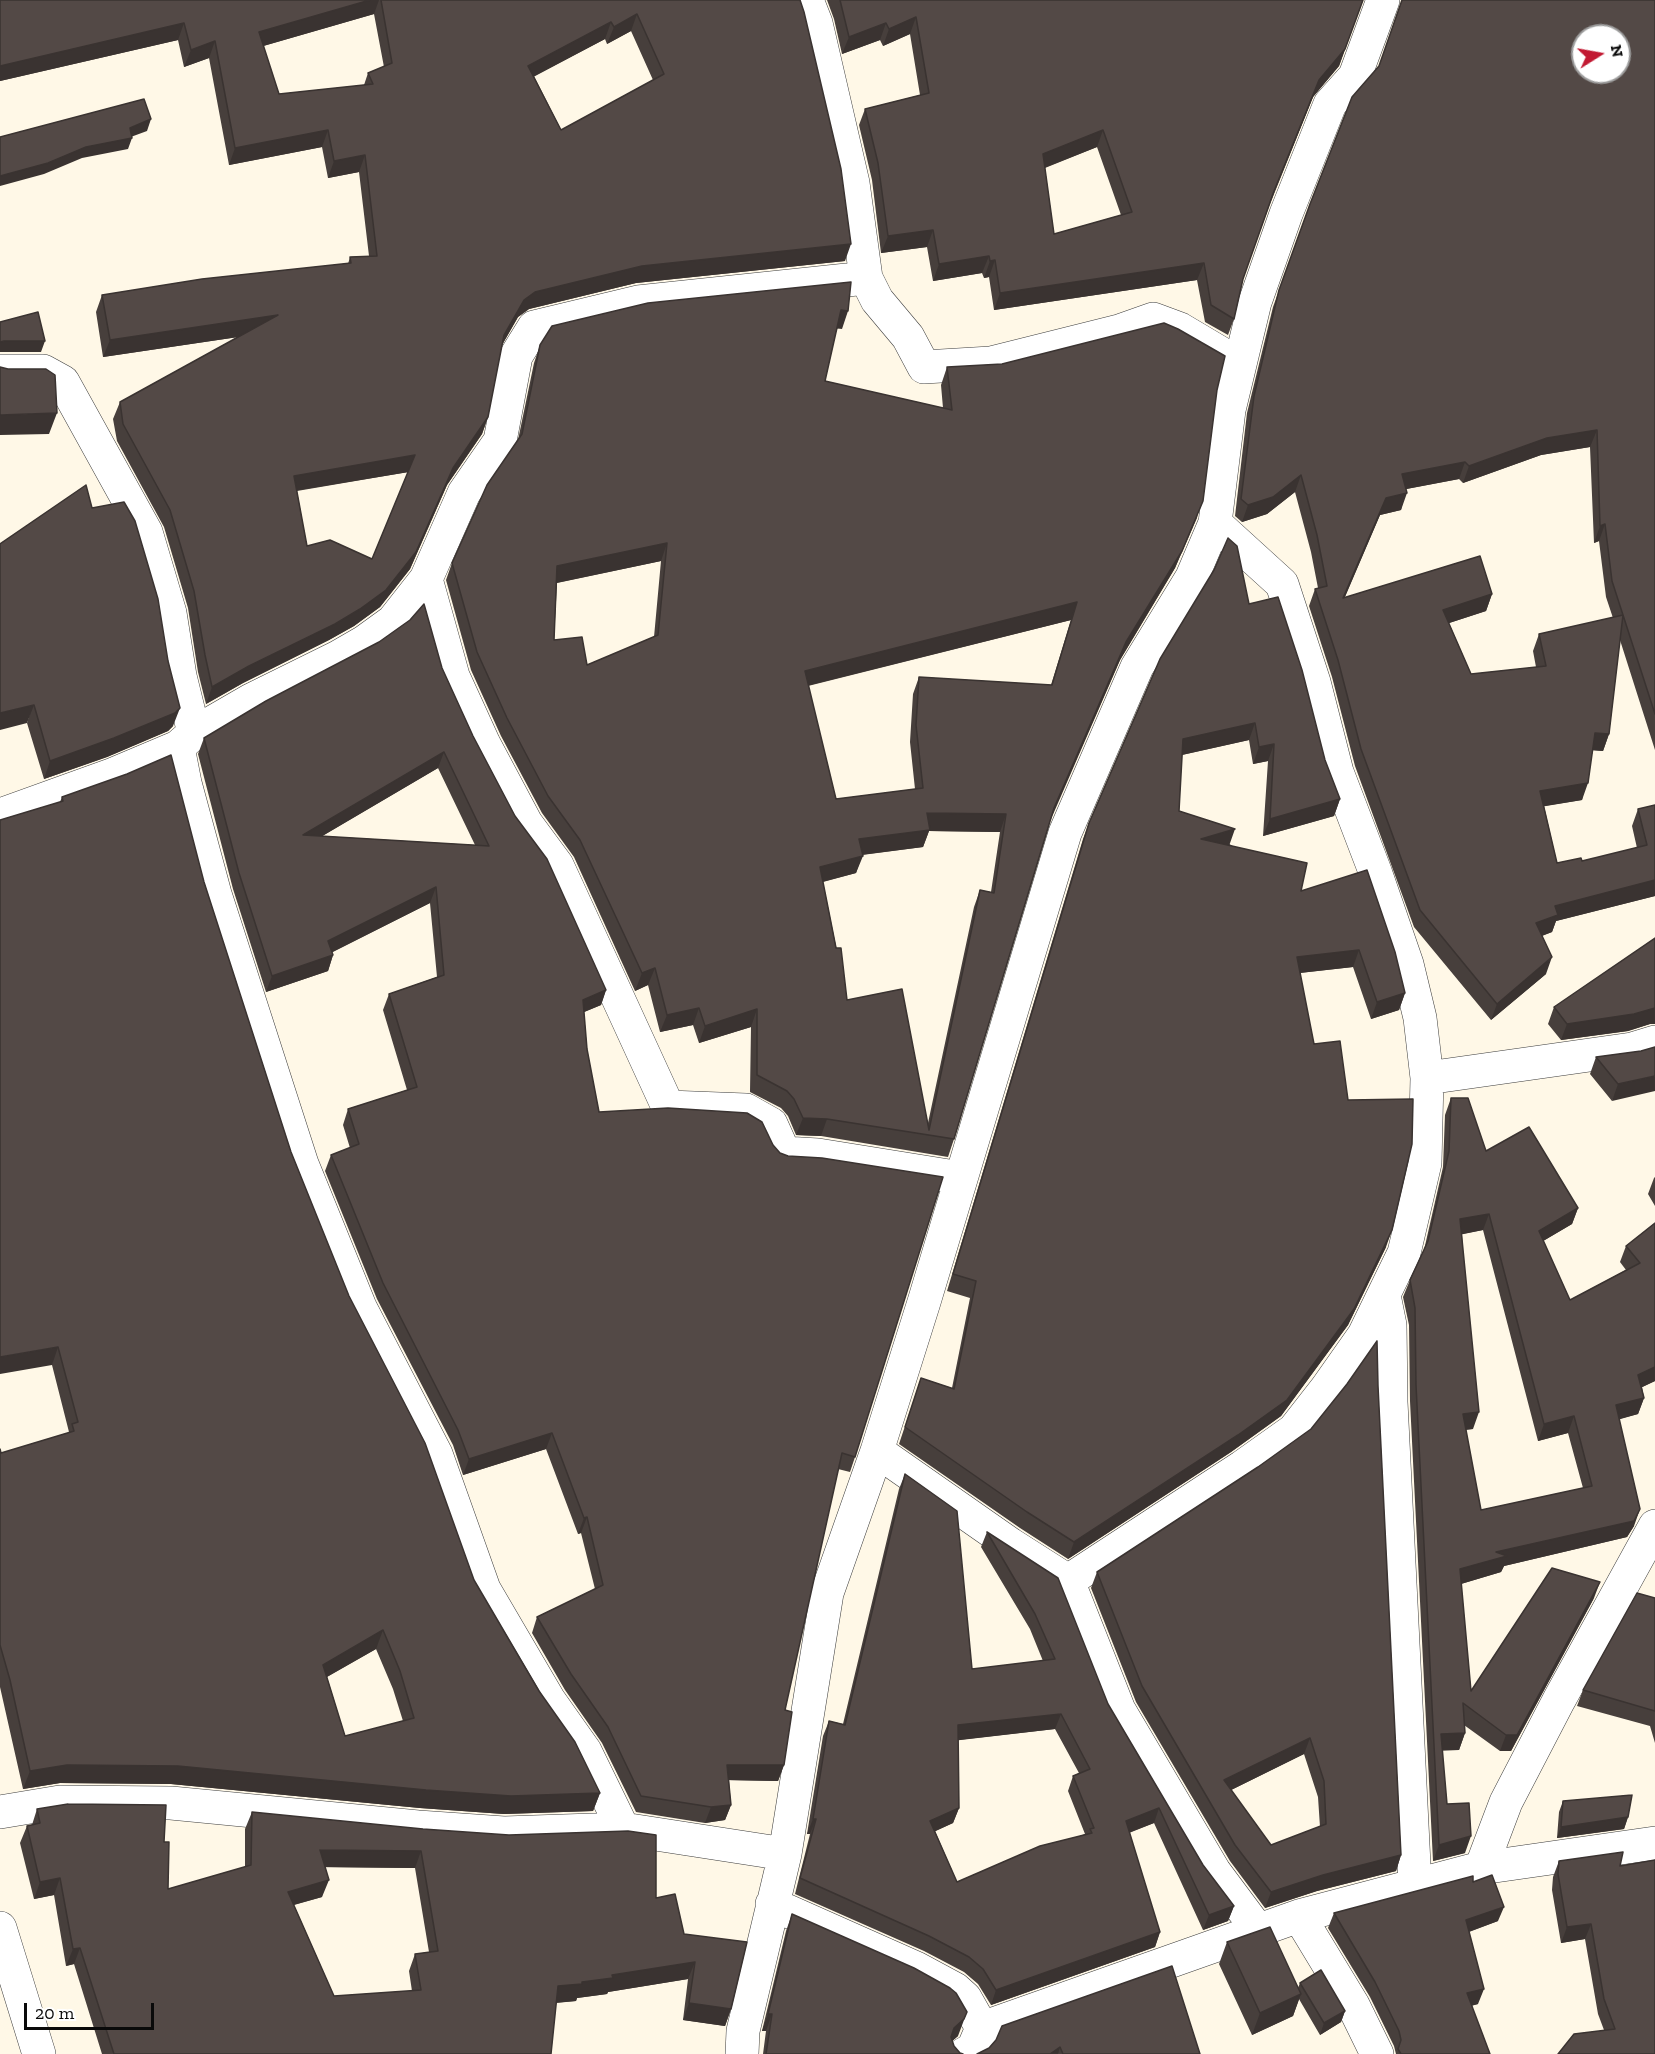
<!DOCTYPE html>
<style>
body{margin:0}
#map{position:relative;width:1655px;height:2054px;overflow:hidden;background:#fff8e7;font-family:"Zilla Slab",serif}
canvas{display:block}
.north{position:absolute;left:1571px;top:24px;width:60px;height:60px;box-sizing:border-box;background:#fff;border:2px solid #9d9d9d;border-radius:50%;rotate:79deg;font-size:16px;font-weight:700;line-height:24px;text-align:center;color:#0a0a0a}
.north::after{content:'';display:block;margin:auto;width:21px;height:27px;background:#c21a33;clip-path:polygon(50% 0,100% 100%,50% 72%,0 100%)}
.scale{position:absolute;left:24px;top:2003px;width:130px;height:27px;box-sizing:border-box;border:3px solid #0a0a0a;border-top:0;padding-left:8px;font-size:18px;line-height:21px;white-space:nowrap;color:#0a0a0a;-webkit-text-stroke:4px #fff;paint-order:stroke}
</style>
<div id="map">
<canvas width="1655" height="2054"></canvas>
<div class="north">N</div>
<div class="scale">20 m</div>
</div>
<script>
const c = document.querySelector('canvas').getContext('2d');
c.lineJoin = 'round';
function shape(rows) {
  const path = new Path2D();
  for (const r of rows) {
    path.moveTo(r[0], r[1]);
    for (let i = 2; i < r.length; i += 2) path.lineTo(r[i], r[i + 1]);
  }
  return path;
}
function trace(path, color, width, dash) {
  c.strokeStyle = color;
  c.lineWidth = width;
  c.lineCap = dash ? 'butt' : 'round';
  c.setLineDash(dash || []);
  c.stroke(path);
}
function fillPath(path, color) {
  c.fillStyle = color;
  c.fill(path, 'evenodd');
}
const minor = shape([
 [807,0,816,23,853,183,866,278,877,300,908,337,924,367,991,363,1119,331,1153,319,1180,329,1239,364],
 [0,371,43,371,63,382,146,532,170,613,180,676,194,733],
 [426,579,453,676,484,744,526,823,557,865,668,1107,746,1110,771,1124,784,1153,818,1155,961,1178],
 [178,747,185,783,215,894,302,1164,360,1307,436,1454,484,1589,549,1700,585,1751,623,1829,785,1854],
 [0,815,114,774,178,747,194,733,251,700,338,657,364,642,393,621,426,579,464,493,500,441,516,356,534,327,638,302,866,278],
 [1427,1078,1632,1049,1655,1042],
 [1384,1295,1390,1325,1391,1402,1415,1885],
 [877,1451,1010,1544,1068,1581,1119,1710,1214,1871,1258,1930],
 [1068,1581,1242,1467,1294,1430,1326,1389,1364,1335,1404,1253,1425,1163,1427,1078,1420,1018,1407,964,1376,874,1337,772,1314,682,1282,584,1215,523],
 [0,1812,60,1802,171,1803,418,1827,504,1833,623,1829],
 [1481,1868,1506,1802,1559,1700,1655,1526],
 [772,1904,916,1968,955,1989,965,1998,982,2028,1299,1916,1481,1868,1655,1843],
 [1299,1916,1353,2005,1377,2054],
 [0,1928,39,2054],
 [742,2054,743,2031,785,1854,827,1593,877,1451,924,1302,1065,833,1137,667,1192,577,1215,523,1229,410,1255,302,1286,214,1330,104,1355,76,1383,0],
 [964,2054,973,2049,982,2028]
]);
trace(minor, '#3d3d3d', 34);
trace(minor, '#fff', 33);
fillPath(shape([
 [0,0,800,0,845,261,636,283,529,309,518,317,502,345,488,417,482,434,447,485,410,569,380,607,354,626,329,640,243,683,206,704,198,672,188,608,164,527,117,441,113,419,120,402,238,337,103,357,96,312,102,295,348,264,350,257,369,256,359,172,328,178,322,147,229,165,209,58,184,67,178,40,0,81],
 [374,14,384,67,368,73,364,85,279,94,263,46],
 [631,31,653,80,561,130,534,76,605,39,607,44],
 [408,472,372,559,307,546,297,491],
 [827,0,1363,0,1339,66,1313,97,1270,204,1243,279,1234,319,1228,335,1205,322,1197,280,994,310,989,277,984,278,982,273,933,281,927,247,881,253,872,180,859,125,865,109,920,95,910,34,883,46,880,40,842,54,834,19],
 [1097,147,1121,215,1054,234,1045,168],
 [1655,0,1655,750,1620,640,1609,734,1603,751,1593,750,1582,800,1544,806,1557,863,1582,861,1637,848,1632,826,1638,809,1655,805,1655,896,1556,921,1552,932,1542,936,1546,974,1491,1020,1414,927,1355,766,1332,677,1309,606,1315,589,1318,588,1311,552,1295,492,1267,514,1242,522,1235,516,1247,413,1273,307,1310,204],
 [1590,447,1594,543,1599,541,1606,597,1613,618,1539,634,1533,651,1536,667,1471,674,1449,623,1486,611,1492,594,1345,597,1380,515,1401,510,1406,489,1459,479,1463,483,1541,455],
 [648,303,842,329,837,328,825,381,943,408,941,385,947,367,1217,390,1197,518,1175,568,1120,660,1051,817,954,1139,948,1157,821,1136,796,1135,788,1116,781,1108,750,1092,751,1027,699,1043,693,1025,660,1032,648,985,635,991,574,857,542,813,501,736,471,670,446,580,452,563,518,440,534,363,540,345],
 [661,561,654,637,587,665,554,640,557,583],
 [1071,620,1051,685,919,677,913,694,910,742,915,789,836,799,808,686],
 [929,831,1000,832,991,892,980,890,974,907,928,1123,847,1000,823,882,856,873,862,855,923,847],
 [92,508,173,726,168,731,107,757,44,779,27,723],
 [1249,604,1325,760,1340,799,1334,816,1263,836,1268,761,1253,764,1249,740,1182,755,1179,811,1301,891,1405,993,1399,1010,1371,1019,1353,967,1300,973,1314,1044,1348,1100,1386,1247,1348,1325,1281,1416,1231,1452,1068,1559,1020,1528,899,1444,921,1378,952,1388,970,1298,947,1291,1083,839,1089,823],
 [442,668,473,736,606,990,601,1005,584,1012,587,1049,599,1112,855,1457,850,1472,838,1469,785,1710,784,1765,778,1781,729,1780,731,1805,725,1820,705,1823,636,1812,602,1743,565,1690,532,1633,537,1617,595,1589,581,1533,578,1534,546,1449,463,1475,453,1445,377,1299,325,1171,331,1155,350,1148,343,1125,348,1109,407,1090,383,1010,389,994,437,977,430,903,332,952,333,955,328,971,266,992,233,889,198,754,204,738],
 [438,768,475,845,322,836],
 [62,797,204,882,291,1152,349,1296,474,1580,600,1793,593,1811,504,1814,420,1808,171,1784,60,1783,23,1789,0,1687,0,1449,1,1453,69,1433,69,1432,52,1365,60,802],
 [376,1649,393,1689,403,1721,345,1736,327,1677],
 [1554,1007,1650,1024,1628,1031,1561,1040,1548,1024],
 [1641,1051,1612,1101,1590,1074,1596,1057],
 [1451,1098,1486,1151,1578,1208,1572,1224,1543,1241,1570,1300,1626,1270,1620,1262,1626,1246,1655,1223,1655,1381,1642,1387,1644,1398,1638,1414,1619,1419,1634,1526,1627,1537,1504,1566,1501,1572,1461,1584,1471,1691,1594,1598,1511,1751,1500,1751,1464,1725,1465,1733,1459,1750,1442,1750,1447,1804,1465,1853,1433,1861,1410,1401,1409,1325,1403,1297,1410,1280,1424,1250,1443,1167,1445,1115],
 [1483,1230,1538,1441,1568,1433,1583,1488,1481,1510,1466,1430,1473,1429,1462,1234],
 [1655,1177,1655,1206,1648,1194,1654,1178],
 [1378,1386,1401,1855,1396,1871,1317,1891,1265,1908,1230,1861,1136,1702,1091,1588,1097,1572,1258,1467],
 [1304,1754,1318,1797,1320,1827,1271,1845,1231,1790],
 [905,1474,972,1669,1043,1661,1030,1629,981,1547,987,1532,1108,1704,1203,1865,1234,1906,1228,1921,1203,1930,1154,1823,1129,1833,1160,1932,1155,1947,991,2005,978,1984,964,1972,924,1951,795,1894,810,1834,807,1834,823,1736,829,1721,843,1724,899,1489],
 [1055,1729,1079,1773,1073,1776,1068,1791,1085,1834,957,1882,935,1831,953,1823,959,1808,958,1740],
 [1655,1598,1655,1743,1650,1726,1577,1706,1583,1690],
 [1563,1801,1628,1817,1624,1829,1557,1838,1559,1812],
 [37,1809,164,1842,168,1889,245,1867,245,1829,252,1812,656,1898,684,1934,731,2009,725,2026,683,2020,688,1979,608,1992,607,1994,577,1998,576,2001,556,2003,551,2054,102,2054,74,1964,66,1966,54,1895,34,1899,20,1843,27,1826,32,1825],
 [325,1867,415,1868,429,1952,415,1954,409,1971,412,1991,334,1996,294,1905,322,1897],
 [1559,1861,1620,1866,1655,2054,1604,2030,1598,2014,1585,1939,1561,1943,1552,1890,1553,1877],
 [1473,1882,1498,1921,1469,1932,1478,2004,1471,2006,1490,2054,1396,2054,1394,2046,1370,1997,1328,1928,1334,1913],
 [792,1914,958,2036,952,2041,954,2046,960,2053,963,2054,763,2054,766,2031,762,2031,786,1931],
 [1227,1942,1298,1988,1300,1983,1345,2011,1341,2022,1320,2035,1299,1999,1293,2016,1252,2035,1219,1964],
 [996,2040,1200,2054,977,2054,989,2048]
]), '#473f3c');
fillPath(shape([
 [370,0,379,0,374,14,253,49,259,32],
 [1363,0,1339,66,1313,97,1268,208,1319,80],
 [637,14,631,31,607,44,614,27],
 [916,17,910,34,883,46,889,29],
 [611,22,605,39,522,83,528,66],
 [184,23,178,40,0,81,0,66],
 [886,23,880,40,842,54,849,37],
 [215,41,209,58,184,67,191,50],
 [151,119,147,131,128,138,132,138,128,149,82,158,44,174,0,186,0,176,130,128],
 [328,130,322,147,229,165,235,148],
 [1103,130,1097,147,1036,171,1043,154],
 [365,155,359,172,328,178,334,161],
 [933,230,927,247,881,253,888,236],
 [851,244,845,261,636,283,529,309,518,317,498,352,504,335,524,300,535,292,642,266],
 [989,256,982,273,933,281,939,264],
 [995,260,989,277,984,278,990,261],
 [1204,263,1197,280,994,310,1000,293],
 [841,310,848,311,842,329,834,328],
 [278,315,272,332,103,357,110,340],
 [4,341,45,341,41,352,0,352,0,342],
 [57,413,49,434,0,435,0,415],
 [488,417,482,434,447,485,410,569,380,607,354,626,329,640,243,683,206,704,212,687,249,666,335,624,453,468],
 [1597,430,1590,447,1541,455,1463,483,1469,466,1547,438],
 [415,455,409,472,287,492,294,476],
 [1465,462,1459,479,1396,491,1402,474],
 [1301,475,1295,492,1267,514,1242,522,1248,505],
 [1407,493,1401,510,1380,515,1337,615,1343,598,1386,498],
 [1203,501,1175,568,1120,660,1048,826,1054,808,1126,642],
 [1605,524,1599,541,1594,543,1600,526],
 [667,543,661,561,551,584,557,566],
 [1492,594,1486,611,1437,627,1443,610],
 [1077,602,1071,620,798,688,805,671],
 [34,705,27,723,0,730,0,713],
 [180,708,173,726,168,731,107,757,44,779,50,761],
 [1255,723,1249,740,1177,756,1183,739],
 [1595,733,1609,734,1603,751,1588,750],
 [1274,744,1268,761,1253,764,1259,747],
 [444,752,438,768,297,851,303,835],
 [1588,783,1582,800,1534,808,1540,791],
 [1340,799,1334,816,1263,836,1270,819],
 [927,813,1006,814,1000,832,929,831,923,847,852,856,859,839],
 [1235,829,1229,846,1201,839],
 [863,856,856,873,814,884,820,867],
 [1655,880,1655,896,1556,921,1552,932,1530,940,1536,923,1555,906],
 [436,887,430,903,323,957,328,941],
 [1359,950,1353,967,1290,974,1297,957],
 [333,955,328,971,266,992,272,976],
 [1552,957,1546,974,1491,1020,1497,1004],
 [655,968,648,985,635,991,642,973],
 [606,990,601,1005,577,1015,583,1000],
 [1405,993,1399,1010,1371,1019,1377,1002],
 [699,1008,693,1025,660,1032,667,1015],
 [1655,1008,1655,1024,1650,1024,1628,1031,1561,1040,1567,1024],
 [757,1009,751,1027,699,1043,705,1026],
 [1655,1076,1655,1091,1612,1101,1618,1084],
 [803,1118,827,1119,821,1136,796,1135],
 [1578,1208,1572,1224,1533,1247,1539,1231],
 [1489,1214,1483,1230,1454,1236,1460,1219],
 [1392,1230,1386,1247,1348,1325,1281,1416,1231,1452,1068,1559,1074,1542],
 [58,1347,52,1365,0,1374,0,1357],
 [1655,1367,1655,1381,1632,1392,1638,1375],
 [1644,1398,1638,1414,1610,1422,1616,1405],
 [1479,1412,1473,1429,1457,1430,1463,1414],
 [1574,1416,1568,1433,1538,1441,1544,1424],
 [552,1433,546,1449,463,1475,469,1459],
 [1640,1509,1634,1526,1627,1537,1504,1566,1501,1572,1454,1586,1460,1569,1496,1552],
 [587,1517,581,1533,578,1534,584,1518],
 [1600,1582,1594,1598,1511,1751,1500,1751,1506,1735],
 [383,1630,376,1649,316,1683,323,1665],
 [1061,1714,1055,1729,952,1741,958,1725],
 [1465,1733,1459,1750,1435,1751,1441,1734],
 [1310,1738,1304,1754,1219,1796,1224,1780],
 [67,1765,178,1766,600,1793,593,1811,504,1814,420,1808,171,1784,60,1783,23,1789,30,1771],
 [727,1765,784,1765,778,1781,722,1780],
 [731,1805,725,1820,705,1823,711,1807],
 [959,1808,953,1823,925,1836,930,1821],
 [1159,1808,1154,1823,1120,1836,1126,1821],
 [1628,1817,1624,1829,1557,1838,1561,1827],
 [813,1819,816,1819,810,1834,807,1834],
 [1471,1836,1465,1853,1433,1861,1439,1845],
 [320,1850,421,1851,415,1868,314,1867],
 [1401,1855,1396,1871,1317,1891,1265,1908,1271,1892,1323,1875],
 [60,1878,54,1895,34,1899,40,1882],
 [329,1880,322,1897,282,1908,288,1892],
 [1234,1906,1228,1921,1203,1930,1209,1915],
 [1504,1907,1498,1921,1460,1935,1466,1920],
 [1591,1924,1585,1939,1561,1943,1567,1927],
 [1160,1932,1155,1947,991,2005,996,1990],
 [80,1948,74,1964,66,1966,73,1949],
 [695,1962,688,1979,608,1992,607,1994,577,1998,576,2001,552,2003,558,1986,612,1975],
 [1484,1989,1478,2004,1461,2008,1467,1993],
 [1301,1994,1293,2016,1252,2035,1260,2013],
 [689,2003,731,2009,725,2026,683,2020],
 [1345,2011,1341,2022,1320,2035,1324,2023],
 [967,2012,958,2036,948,2045,954,2028],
 [768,2014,772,2014,766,2031,762,2031],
 [1060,2047,1058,2054,1050,2054]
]), '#3a3331');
const building = shape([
 [0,0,370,0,259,32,279,94,373,84,368,73,392,63,381,0,800,0,804,12,841,169,851,244,642,266,535,292,524,300,504,335,488,417,453,468,416,552,386,590,360,609,335,624,249,666,212,687,205,655,194,591,170,510,123,424,120,402,278,315,110,340,102,295,202,279,351,263,350,257,377,256,365,155,334,161,328,130,235,148,215,41,191,50,184,23,0,66,0,0],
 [637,14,664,74,561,130,528,66,611,22,614,27,637,14],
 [415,455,372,559,330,540,307,546,294,476,415,455],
 [840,0,1363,0,1345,49,1319,80,1274,191,1243,279,1234,319,1211,305,1204,263,1000,293,995,260,990,261,989,256,939,264,933,230,888,236,878,163,865,109,929,93,916,17,889,29,886,23,849,37,840,0],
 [1103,130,1132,212,1054,234,1043,154,1103,130],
 [1402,0,1655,0,1655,714,1612,581,1605,524,1600,526,1597,430,1547,438,1469,466,1465,462,1402,474,1407,493,1386,498,1343,598,1480,556,1492,594,1443,610,1471,674,1546,666,1539,634,1623,615,1609,734,1595,733,1588,783,1540,791,1557,863,1581,858,1582,861,1647,845,1638,809,1655,805,1655,880,1555,906,1558,915,1536,923,1552,957,1497,1004,1420,910,1361,749,1338,660,1315,589,1327,586,1317,535,1301,475,1273,497,1248,505,1241,499,1254,396,1279,290,1310,204,1352,97,1379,66,1402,0],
 [1583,36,1619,36,1619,72,1583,72,1583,36],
 [144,99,151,119,130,128,132,138,86,147,48,163,0,176,0,137,144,99],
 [851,282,848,311,841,310,825,381,952,410,947,367,1002,364,1164,323,1178,329,1225,356,1217,390,1203,501,1182,551,1126,642,1054,808,954,1139,827,1119,803,1118,794,1099,787,1091,757,1075,757,1009,705,1026,699,1008,667,1015,655,968,642,973,580,840,548,796,507,718,477,652,452,563,487,485,522,434,540,345,552,326,648,303,851,282],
 [667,543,658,635,587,665,582,637,554,640,557,566,667,543],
 [1077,602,1052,685,919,677,916,725,923,788,836,799,805,671,1077,602],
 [927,813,1006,814,994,893,980,890,929,1130,902,989,847,1000,841,948,836,948,820,867,863,856,859,839,930,830,927,813],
 [38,312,45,341,4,341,0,342,0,322,38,312],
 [0,367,8,369,46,369,55,375,57,413,0,415,0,367],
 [86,485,92,508,124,502,135,521,158,599,168,661,180,708,175,713,114,738,50,761,34,705,0,713,0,544,86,485],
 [1228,538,1237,546,1249,604,1278,597,1302,670,1325,760,1340,799,1270,819,1274,744,1259,747,1255,723,1183,739,1179,811,1235,829,1201,839,1307,863,1301,891,1367,870,1395,952,1405,993,1377,1002,1359,950,1297,957,1314,1044,1340,1041,1348,1100,1413,1099,1412,1144,1392,1230,1354,1309,1287,1400,1238,1435,1074,1542,1027,1512,905,1427,921,1378,954,1389,976,1281,953,1274,1089,823,1160,659,1214,570,1228,538],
 [424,604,442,668,473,736,515,816,547,859,606,990,583,1000,587,1049,599,1112,668,1108,747,1113,762,1122,773,1145,780,1153,788,1156,822,1158,943,1177,855,1457,842,1453,785,1710,792,1712,784,1765,727,1765,731,1805,711,1807,641,1796,608,1727,571,1674,537,1617,603,1585,587,1517,584,1518,552,1433,469,1459,458,1430,383,1283,331,1155,359,1144,348,1109,417,1087,389,994,444,975,436,887,328,941,333,955,272,976,239,873,204,738,266,701,379,642,410,620,424,604],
 [444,752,489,846,303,835,444,752],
 [171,755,204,882,291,1152,349,1296,425,1443,474,1580,539,1691,575,1742,600,1793,511,1796,426,1790,178,1766,67,1765,30,1771,10,1680,0,1645,0,1449,1,1453,74,1431,72,1424,78,1422,58,1347,0,1357,0,820,63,801,62,797,127,774,171,755],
 [383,1630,400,1671,414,1718,345,1736,323,1665,383,1630],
 [1655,938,1655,1008,1634,1014,1567,1024,1554,1007,1655,938],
 [1655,1047,1655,1076,1618,1084,1596,1057,1641,1051,1655,1047],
 [1451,1098,1468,1098,1486,1151,1529,1127,1578,1208,1539,1231,1570,1300,1640,1263,1626,1246,1655,1223,1655,1367,1638,1375,1644,1398,1616,1405,1640,1509,1634,1521,1496,1552,1507,1556,1460,1569,1471,1691,1552,1568,1600,1582,1517,1735,1506,1735,1463,1703,1465,1733,1441,1734,1447,1804,1469,1803,1471,1836,1439,1845,1416,1385,1415,1308,1410,1280,1428,1241,1449,1151,1451,1098],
 [1489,1214,1544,1424,1574,1416,1592,1486,1481,1510,1463,1414,1479,1412,1460,1219,1489,1214],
 [1377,1341,1378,1386,1401,1855,1323,1875,1271,1892,1235,1845,1142,1686,1097,1572,1258,1467,1311,1429,1347,1384,1377,1341],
 [1310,1738,1324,1781,1326,1824,1271,1845,1224,1780,1310,1738],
 [905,1474,957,1511,972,1669,1055,1659,1035,1614,987,1532,1058,1578,1108,1704,1203,1865,1234,1906,1209,1915,1159,1808,1126,1821,1160,1932,996,1990,983,1969,969,1957,929,1936,800,1878,816,1819,813,1819,829,1721,845,1725,905,1474],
 [1061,1714,1090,1769,1073,1776,1094,1828,1090,1829,1092,1833,1040,1846,957,1882,930,1821,959,1808,958,1725,1061,1714],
 [1637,1593,1655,1598,1655,1711,1583,1690,1637,1593],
 [1632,1795,1628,1817,1561,1827,1563,1801,1632,1795],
 [68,1804,166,1805,164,1842,169,1842,168,1889,251,1865,252,1812,423,1829,509,1835,628,1831,656,1835,656,1898,675,1894,684,1934,747,1942,731,2009,689,2003,695,1962,612,1975,613,1978,582,1982,582,1984,558,1986,551,2054,114,2054,80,1948,73,1949,60,1878,40,1882,27,1826,40,1823,37,1809,68,1804],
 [320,1850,421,1851,438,1951,415,1954,421,1990,334,1996,288,1892,329,1880,320,1850],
 [1623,1852,1620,1866,1655,1860,1655,2054,1558,2054,1574,2034,1615,2029,1604,1999,1591,1924,1567,1927,1558,1874,1559,1861,1623,1852],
 [1492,1875,1504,1907,1466,1920,1484,1989,1467,1993,1490,2054,1401,2054,1398,2049,1401,2040,1399,2031,1375,1982,1334,1913,1473,1876,1473,1882,1492,1875],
 [792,1914,914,1968,950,1988,956,1993,967,2012,964,2019,954,2028,951,2037,954,2046,960,2053,963,2054,766,2054,772,2014,768,2014,792,1914],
 [1270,1927,1301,1994,1260,2013,1227,1942,1270,1927],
 [1172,1966,1200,2054,1063,2054,1060,2047,1050,2054,977,2054,989,2048,996,2040,1002,2026,1172,1966],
 [1321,1970,1345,2011,1324,2023,1300,1983,1321,1970]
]);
fillPath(building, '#534946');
trace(building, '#3a3331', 1.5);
</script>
